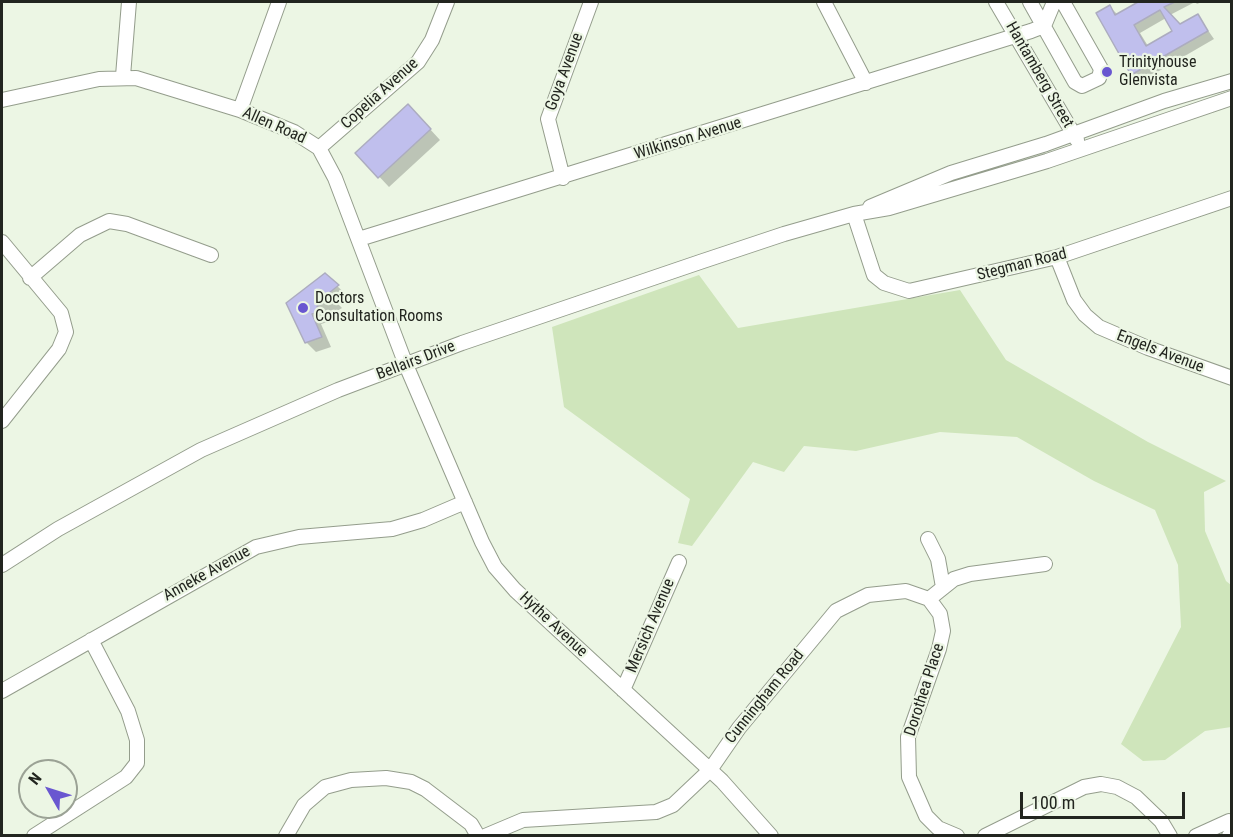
<!DOCTYPE html>
<style>
body{margin:0}
#map{position:relative;width:1233px;height:837px;overflow:hidden;background:#ecf6e4;font-family:"Roboto Condensed",sans-serif}
canvas{display:block}
.frame{position:absolute;inset:0;border:3px solid #22251f;pointer-events:none}
.north{position:absolute;left:18px;top:759px;width:60px;height:60px;box-sizing:border-box;background:#ecf6e4;border:2px solid #9ba295;border-radius:50%;rotate:309deg;font-size:16px;font-weight:700;line-height:24px;text-align:center;color:#22251f}
.north::after{content:'';display:block;margin:auto;width:21px;height:27px;background:#6957d0;clip-path:polygon(50% 0,100% 100%,50% 72%,0 100%)}
.scale{position:absolute;left:1020px;top:792px;width:165px;height:27px;box-sizing:border-box;border:3px solid #22251f;border-top:0;padding-left:8px;font-size:18px;line-height:21px;white-space:nowrap;color:#22251f;-webkit-text-stroke:4px #ecf6e4;paint-order:stroke}
</style>
<div id="map">
<canvas width="1233" height="837"></canvas>
<div class="frame"></div>
<div class="north">N</div>
<div class="scale">100 m</div>
</div>
<script>
const c = document.querySelector('canvas').getContext('2d');
c.lineJoin = 'round';
function fillPath(path, color) {
  c.fillStyle = color;
  c.fill(path, 'evenodd');
}
function shape(rows) {
  const path = new Path2D();
  for (const r of rows) {
    path.moveTo(r[0], r[1]);
    for (let i = 2; i < r.length; i += 2) path.lineTo(r[i], r[i + 1]);
  }
  return path;
}
function trace(path, color, width, dash) {
  c.strokeStyle = color;
  c.lineWidth = width;
  c.lineCap = dash ? 'butt' : 'round';
  c.setLineDash(dash || []);
  c.stroke(path);
}
function label(font, color, halo, rows, align = 'center') {
  c.font = font + ' "Roboto Condensed",sans-serif';
  c.lineWidth = 4.5;
  c.setLineDash([]);
  c.textBaseline = 'middle';
  c.strokeStyle = halo;
  c.fillStyle = color;
  for (const [text, x, y, turn = 0] of rows) {
    c.save();
    c.translate(x, y);
    c.rotate((+turn || 0) * Math.PI / 180);
    c.textAlign = isNaN(turn) ? turn : align;
    if (halo) c.strokeText(text, 0, 0);
    c.fillText(text, 0, 0);
    c.restore();
  }
}
fillPath(shape([
 [699,275,738,328,960,290,1006,360,1148,442,1226,481,1204,492,1205,531,1226,581,1231,585,1231,727,1205,731,1165,760,1143,761,1121,744,1181,627,1178,565,1155,510,1094,481,1017,437,940,432,856,451,804,446,784,472,753,462,692,546,678,543,690,499,564,407,552,327]
]), '#cfe5bb');
fillPath(shape([
 [1141,2,1202,2,1197,4,1195,2,1170,15,1180,26,1198,16,1214,39,1140,82,1133,74,1098,13,1110,7,1118,15],
 [1166,18,1174,32,1148,46,1140,33],
 [418,116,440,140,389,187,357,153],
 [325,275,348,296,338,304,342,308,327,317,328,322,321,324,331,347,316,352,306,342,288,303]
]), '#0003');
const building = shape([
 [1138,2,1175,2,1164,7,1180,24,1198,14,1208,31,1131,75,1096,13,1110,5,1115,15,1138,2],
 [1160,10,1172,31,1146,46,1134,25,1160,10],
 [408,104,431,129,378,178,355,153,408,104],
 [325,273,339,285,329,293,333,298,317,306,319,312,312,314,322,337,305,343,286,303,325,273]
]);
fillPath(building, '#c0bfed');
trace(building, '#acacbf', 1.5);
const minor = shape([
 [824,2,866,83],
 [996,2,1077,140],
 [1030,2,1075,82,1082,86,1099,78,1101,69,1063,2],
 [123,76,129,2],
 [2,100,99,79,136,78,240,110,294,132,319,148,335,178,406,365,482,542,495,567,515,590,722,781,771,836],
 [240,110,279,2],
 [319,148,418,62,432,40,447,2],
 [563,178,548,119,591,2],
 [870,207,951,173,1046,144,1164,101,1232,81],
 [854,214,874,275,884,283,909,291,1057,257,1232,198],
 [359,239,1031,31,1044,26,1054,2],
 [2,242,61,313,66,332,59,349,2,421],
 [1057,257,1074,300,1085,315,1099,327,1148,348,1232,378],
 [30,278,80,235,109,221,127,224,211,255],
 [928,539,938,559,943,587],
 [2,565,58,529,201,450,338,390,462,343,700,262,784,234,854,214,889,208,1047,161,1232,98],
 [929,599,940,614,943,631,939,649,908,737,909,777,926,816,938,828,957,836],
 [623,690,679,562],
 [2,691,256,547,299,537,392,529,423,520,465,502],
 [34,836,126,777,137,763,137,740,128,711,91,640],
 [286,836,304,805,325,787,351,780,386,778,411,782,425,789,471,824,478,836],
 [485,836,523,820,656,812,673,805,710,770,739,728,836,611,868,595,906,591,929,599,954,579,970,574,1045,564],
 [985,836,1084,787,1101,784,1117,787,1136,797,1161,821,1170,836],
 [1196,836,1229,821],
 [1229,836,1232,835]
]);
trace(minor, '#949d8c', 16);
trace(minor, '#fff', 14);
for (const [x, y, r, color] of [
 [1107,72,6,"#6957d0"],
 [303,308,6,"#6957d0"]
]) {
  const dot = new Path2D();
  dot.arc(x, y, r, 0, 2 * Math.PI);
  c.fillStyle = color;
  c.fill(dot);
  trace(dot, '#ecf6e4', 2);
}
label('16px', '#22251f', '#ecf6e4', [
 ["Trinityhouse",1119,63],
 ["Glenvista",1119,81],
 ["Doctors",315,299],
 ["Consultation Rooms",315,317]
], 'left');
label('16px', '#22251f', '#ecf6e4', [
 ["Goya Avenue",565,72,-70],
 ["Hantamberg Street",1039,75,60],
 ["Copelia Avenue",380,94,-42],
 ["Allen Road",274,126,24],
 ["Wilkinson Avenue",688,139,-17],
 ["Stegman Road",1022,265,-14],
 ["Engels Avenue",1160,352,21],
 ["Bellairs Drive",416,361,-21],
 ["Anneke Avenue",207,574,-29],
 ["Hythe Avenue",553,625,43],
 ["Mersich Avenue",651,626,-67],
 ["Dorothea Place",925,690,-72],
 ["Cunningham Road",765,697,-51]
]);
</script>
